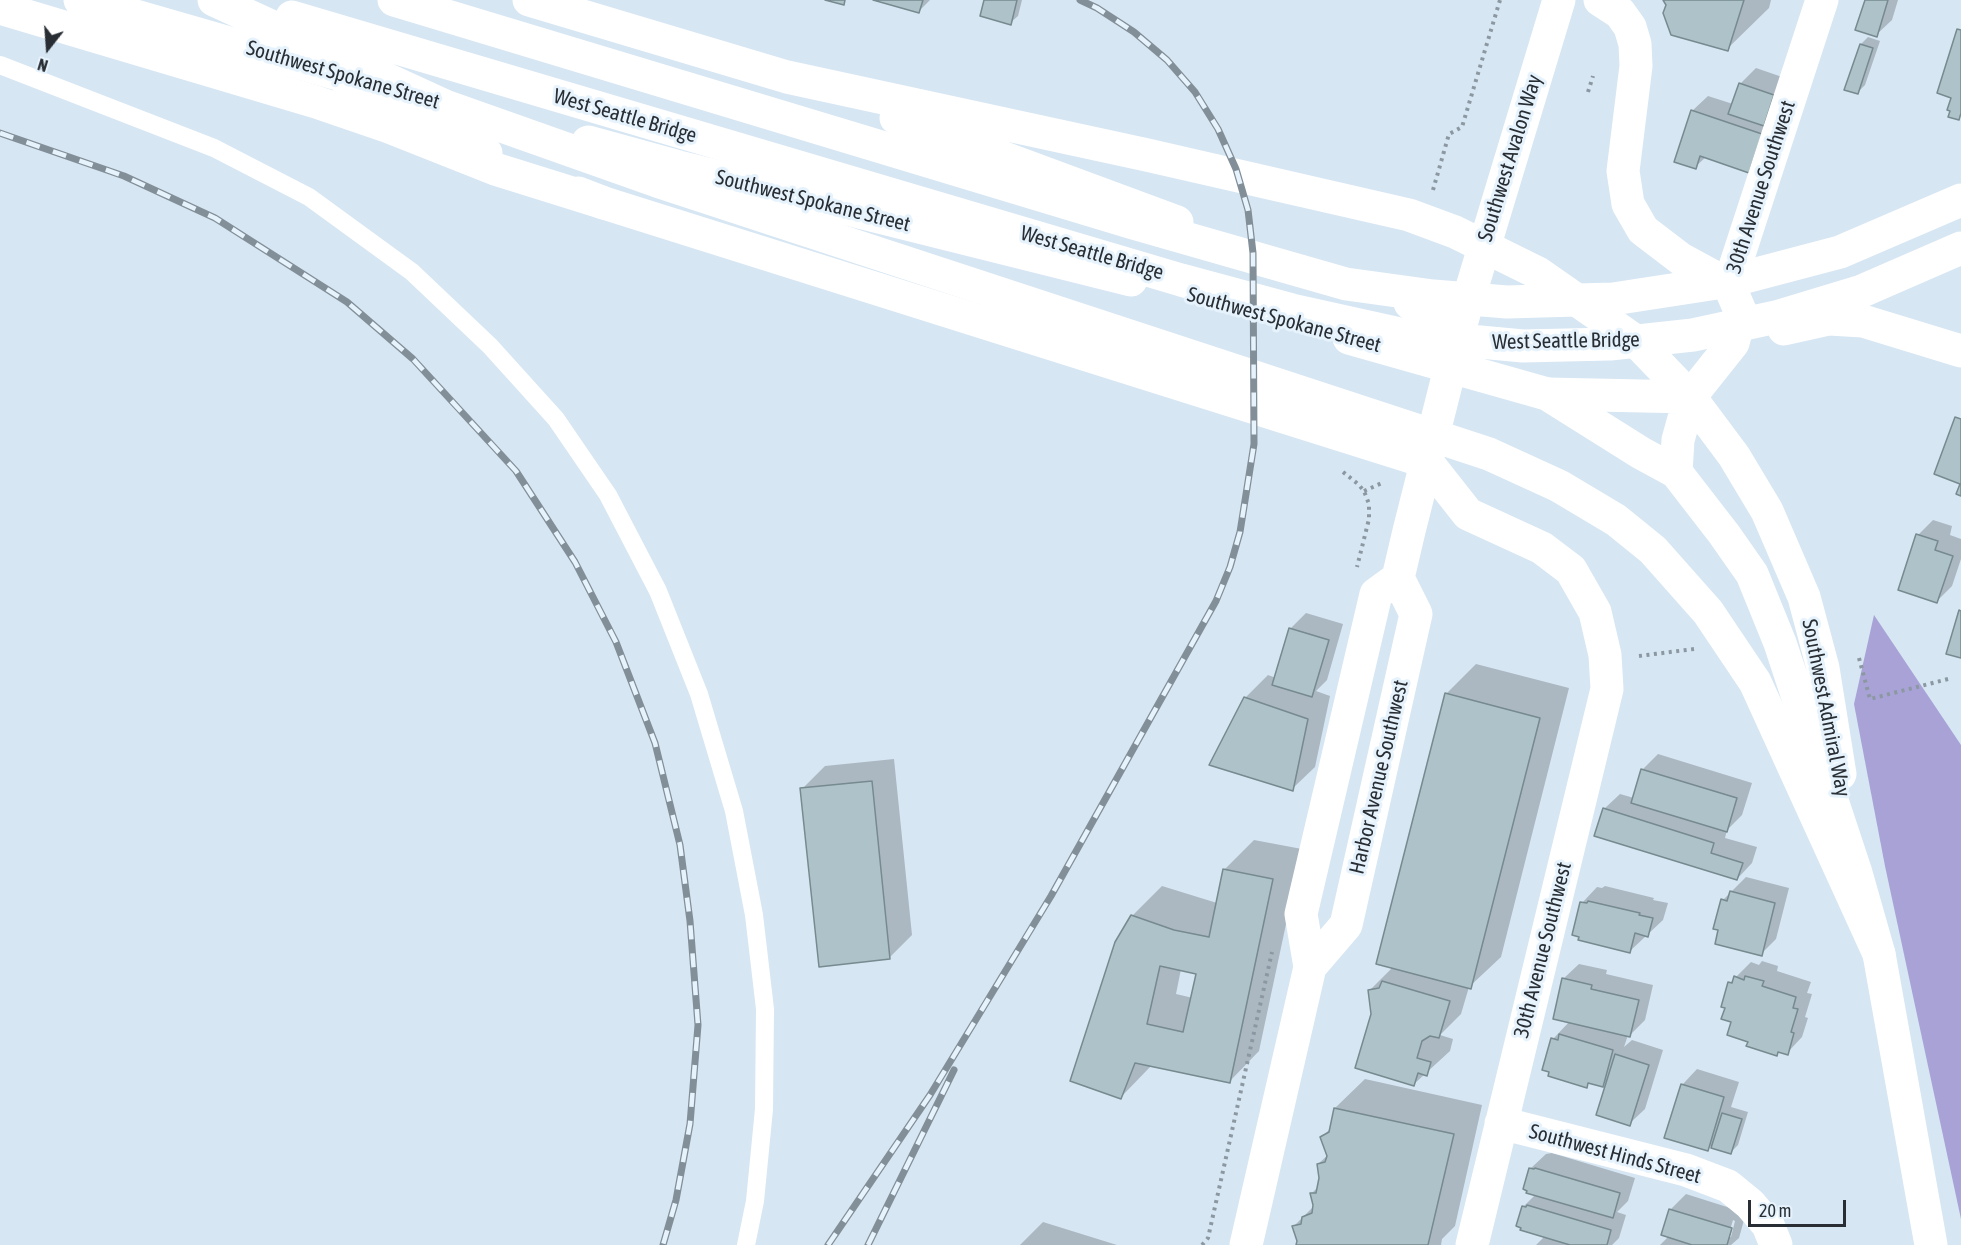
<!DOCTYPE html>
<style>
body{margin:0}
#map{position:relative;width:1961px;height:1245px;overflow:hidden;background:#d6e6f3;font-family:"Asap Condensed",sans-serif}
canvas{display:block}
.north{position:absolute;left:18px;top:18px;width:60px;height:60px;-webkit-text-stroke:4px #e6f3fd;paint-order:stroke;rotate:197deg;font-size:16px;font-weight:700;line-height:24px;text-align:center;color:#282e33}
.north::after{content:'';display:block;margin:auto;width:21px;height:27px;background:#282e33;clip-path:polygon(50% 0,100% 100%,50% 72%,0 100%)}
.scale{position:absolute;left:1748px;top:1200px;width:98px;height:27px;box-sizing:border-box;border:3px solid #282e33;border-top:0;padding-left:8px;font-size:18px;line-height:21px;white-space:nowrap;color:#282e33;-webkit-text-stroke:4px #e6f3fd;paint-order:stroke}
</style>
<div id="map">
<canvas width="1961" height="1245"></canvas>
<div class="north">N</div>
<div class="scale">20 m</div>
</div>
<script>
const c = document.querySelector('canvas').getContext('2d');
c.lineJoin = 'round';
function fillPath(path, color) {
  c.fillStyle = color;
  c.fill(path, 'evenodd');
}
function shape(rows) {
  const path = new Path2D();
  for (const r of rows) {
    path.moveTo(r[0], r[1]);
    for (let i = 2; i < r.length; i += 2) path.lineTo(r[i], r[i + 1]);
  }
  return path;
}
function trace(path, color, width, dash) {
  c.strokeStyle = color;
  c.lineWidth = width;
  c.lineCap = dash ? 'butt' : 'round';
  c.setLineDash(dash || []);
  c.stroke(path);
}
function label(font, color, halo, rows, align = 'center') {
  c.font = font + ' "Asap Condensed",sans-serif';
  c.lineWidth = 6;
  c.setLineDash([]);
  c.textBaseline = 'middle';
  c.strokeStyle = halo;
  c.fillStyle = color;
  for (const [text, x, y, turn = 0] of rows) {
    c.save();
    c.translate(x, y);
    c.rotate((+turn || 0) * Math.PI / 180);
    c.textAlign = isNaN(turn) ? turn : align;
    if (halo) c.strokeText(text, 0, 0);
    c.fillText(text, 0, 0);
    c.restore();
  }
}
fillPath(shape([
 [1874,615,1961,745,1961,1219,1885,866,1854,704]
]), '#a8a2d6');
fillPath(shape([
 [879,0,930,0,919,11],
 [986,0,1022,0,1018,16,1010,23],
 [1665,0,1771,0,1769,8,1727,49,1667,5],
 [1866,0,1898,0,1892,20,1876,35],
 [1868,37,1880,41,1865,85,1857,93,1861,44],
 [1756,68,1788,79,1764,156,1706,157,1695,167,1692,111,1708,96,1733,104,1740,84],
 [1933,520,1952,526,1950,535,1961,539,1961,559,1952,586,1937,601,1918,535],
 [1306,613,1343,624,1327,680,1316,691,1330,696,1315,767,1292,789,1245,698,1268,675,1276,678,1290,629],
 [1476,664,1569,688,1501,957,1469,987,1461,1014,1440,1035,1453,1039,1450,1051,1413,1085,1373,1014,1369,991,1393,967,1446,694],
 [1658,754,1752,783,1742,815,1727,830,1725,838,1757,847,1752,863,1737,879,1604,809,1620,794,1634,798,1643,769],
 [894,759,912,935,889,958,802,789,825,766],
 [1254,840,1302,849,1259,1051,1230,1081,1152,1065,1121,1097,1132,916,1162,886,1217,903,1224,870],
 [1181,969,1198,973,1193,998,1176,994],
 [1746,877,1789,888,1776,939,1761,954,1723,900],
 [1605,886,1654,898,1653,900,1668,903,1663,920,1630,951,1582,903,1597,887,1602,888],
 [1762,961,1778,966,1777,971,1811,982,1807,993,1812,994,1805,1017,1808,1018,1802,1037,1787,1053,1780,1051,1777,1054,1749,1041,1733,1021,1727,1007,1730,983,1751,962,1759,965],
 [1579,964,1607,970,1606,974,1653,985,1645,1020,1630,1035,1628,1035,1624,1047,1632,1040,1663,1050,1645,1109,1629,1124,1609,1079,1602,1086,1590,1082,1586,1086,1553,1039,1570,1021,1563,979],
 [1697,1069,1739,1082,1731,1107,1748,1112,1738,1145,1730,1153,1714,1143,1707,1150,1682,1085],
 [1365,1079,1482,1105,1455,1226,1442,1239,1441,1245,1298,1245,1299,1241,1294,1226,1315,1205,1311,1194,1319,1186,1321,1178,1318,1164,1328,1155,1322,1137,1332,1127,1335,1108],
 [1552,1153,1635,1178,1628,1201,1617,1212,1626,1215,1619,1238,1612,1245,1536,1245,1545,1236,1518,1225,1524,1206,1536,1194,1530,1169,1546,1154],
 [1686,1194,1746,1213,1739,1238,1731,1245,1660,1245,1669,1236,1670,1210],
 [1733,1220,1735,1221,1731,1237,1728,1237],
 [1043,1222,1117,1245,1020,1245]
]), '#0003');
const building = shape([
 [825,0,845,0,844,5,825,0],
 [873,0,923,0,919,13,873,0],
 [984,0,1017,0,1011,25,980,16,984,0],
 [1663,0,1744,0,1728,51,1671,35,1663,13,1666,5,1663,0],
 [1865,0,1888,0,1877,37,1855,30,1865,0],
 [1957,29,1961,30,1961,113,1959,120,1948,117,1950,111,1947,110,1951,98,1937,93,1957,29],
 [1860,44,1873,48,1858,94,1844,90,1860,44],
 [1739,83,1774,95,1764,126,1728,114,1739,83],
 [1691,110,1762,134,1749,173,1700,156,1696,169,1674,162,1691,110],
 [1955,417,1961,419,1961,496,1956,494,1960,484,1934,474,1955,417],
 [1916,534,1938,541,1935,550,1953,556,1937,603,1898,590,1916,534],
 [1959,610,1961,611,1961,658,1946,654,1959,610],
 [1289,628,1329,640,1312,697,1272,685,1289,628],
 [1445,693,1540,718,1471,989,1376,964,1445,693],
 [1244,697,1308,719,1293,791,1209,765,1244,697],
 [1641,769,1737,798,1727,832,1631,803,1641,769],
 [872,781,890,959,819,967,800,788,872,781],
 [1603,808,1714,843,1711,853,1743,863,1737,880,1594,836,1603,808],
 [1223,869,1273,879,1230,1083,1135,1063,1121,1099,1070,1081,1115,942,1131,915,1174,930,1209,937,1223,869],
 [1160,966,1196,974,1183,1032,1147,1024,1160,966],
 [1730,891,1775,903,1762,956,1715,944,1718,930,1713,929,1721,899,1727,901,1730,891],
 [1588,901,1640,913,1639,915,1653,918,1648,937,1635,933,1630,953,1578,940,1579,937,1572,935,1580,902,1587,903,1588,901],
 [1734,976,1744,980,1745,976,1764,981,1762,986,1796,997,1793,1008,1798,1009,1791,1032,1794,1033,1788,1055,1778,1052,1777,1056,1746,1046,1748,1042,1727,1035,1731,1022,1721,1019,1725,1008,1721,1007,1728,982,1732,983,1734,976],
 [1562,978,1592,985,1591,989,1639,1000,1630,1037,1553,1019,1562,978],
 [1382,981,1450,1001,1439,1038,1430,1036,1422,1041,1417,1058,1431,1062,1427,1076,1418,1073,1414,1086,1355,1068,1371,1014,1368,990,1379,988,1382,981],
 [1559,1034,1613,1050,1603,1087,1588,1083,1587,1088,1548,1076,1549,1072,1542,1070,1551,1038,1558,1040,1559,1034],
 [1615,1054,1649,1065,1630,1126,1596,1115,1615,1054],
 [1681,1084,1724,1097,1708,1151,1664,1138,1681,1084],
 [1334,1108,1454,1134,1428,1245,1296,1245,1297,1241,1292,1226,1301,1224,1302,1217,1312,1213,1313,1205,1310,1193,1316,1193,1319,1178,1317,1164,1325,1162,1327,1156,1320,1137,1329,1132,1334,1108],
 [1722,1113,1742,1119,1731,1154,1711,1148,1722,1113],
 [1529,1168,1534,1169,1535,1168,1620,1193,1613,1218,1526,1193,1527,1191,1523,1189,1529,1168],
 [1527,1205,1611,1230,1607,1245,1570,1245,1520,1230,1521,1228,1516,1226,1522,1206,1526,1207,1527,1205],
 [1669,1209,1732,1228,1727,1245,1692,1245,1661,1235,1669,1209]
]);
fillPath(building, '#aec3c9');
trace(building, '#768a8f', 1.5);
trace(shape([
 [1588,92,1593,76],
 [1433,190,1449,134,1462,127,1500,0],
 [1343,472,1358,484,1364,491,1369,504,1369,519,1357,567],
 [1364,491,1382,483],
 [1639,656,1694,649],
 [1859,658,1870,699,1952,678],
 [1202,1245,1208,1238,1272,952]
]), '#8c98a1', 4, [3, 4.5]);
trace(shape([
 [0,65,214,148,309,197,412,272,490,346,556,419,608,495,658,591,699,694,734,811,754,915,765,1009,764,1109,755,1201,746,1245]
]), '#fff', 18);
trace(shape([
 [1729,285,1822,0],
 [1784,329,1829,319,1863,321,1961,351],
 [1427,462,1468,514,1542,548,1571,570,1595,612,1605,655,1607,689,1472,1245],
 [1501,1123,1686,1170,1728,1186,1750,1204,1768,1225,1776,1245]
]), '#fff', 33);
trace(shape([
 [1600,0,1620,13,1630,27,1635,44,1636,66,1623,171,1628,204,1643,230,1681,259,1729,285,1741,313,1733,343,1690,397,1678,440,1676,472],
 [1547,394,1690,397],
 [1310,967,1346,925,1416,614,1398,578,1409,531,1463,317,1559,0],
 [1246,1245,1310,967,1301,914,1376,594,1398,578]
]), '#fff', 33);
trace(shape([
 [80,0,379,86],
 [529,0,787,77,1147,155,1409,215,1455,232,1538,273,1637,342,1690,397,1734,456,1767,511,1804,597,1823,668,1840,774],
 [349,87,407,112,486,153],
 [896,118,1177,222],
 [588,142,679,167,1131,280],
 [578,193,604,203,1427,462],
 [1410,303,1463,317],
 [1349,338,1547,394,1641,453,1676,472,1724,534,1752,574,1780,643,1856,873,1879,954,1931,1245]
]), '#fff', 33);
trace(shape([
 [214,0,445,106,657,181,1489,454,1559,486,1616,520,1653,550,1708,612,1755,682,1879,954],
 [394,0,1133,223,1346,284,1433,296,1507,302,1613,299,1730,281,1840,252,1961,200],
 [0,8,316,102,389,127,495,169,604,203],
 [292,17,1181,280,1292,310,1405,335,1523,346,1610,344,1693,335,1776,317,1862,291,1961,248]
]), '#fff', 33);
const rail = shape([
 [0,133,124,176,215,218,347,302,413,359,516,471,575,562,616,642,655,743,680,845,690,921,698,1025,690,1124,676,1200,663,1245],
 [828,1245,930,1095,1051,896,1216,601,1230,567,1240,532,1254,444,1253,253,1248,210,1236,169,1218,129,1195,92,1167,60,1134,32,1097,8,1080,0],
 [868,1245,954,1070]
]);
trace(rail, '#838f98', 7);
trace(rail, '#e6f3fd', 4.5, [14]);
label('21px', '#282e33', '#e6f3fd', [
 ["Southwest Spokane Street",343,75,16],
 ["West Seattle Bridge",625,116,16],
 ["Southwest Avalon Way",1510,158,-73],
 ["30th Avenue Southwest",1761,187,-72],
 ["Southwest Spokane Street",813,201,14],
 ["West Seattle Bridge",1092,253,16],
 ["Southwest Spokane Street",1284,320,15],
 ["West Seattle Bridge",1566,341,-1],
 ["Southwest Admiral Way",1826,708,79],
 ["Harbor Avenue Southwest",1379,777,-77],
 ["30th Avenue Southwest",1543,950,-76],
 ["Southwest Hinds Street",1615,1154,15]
]);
</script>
